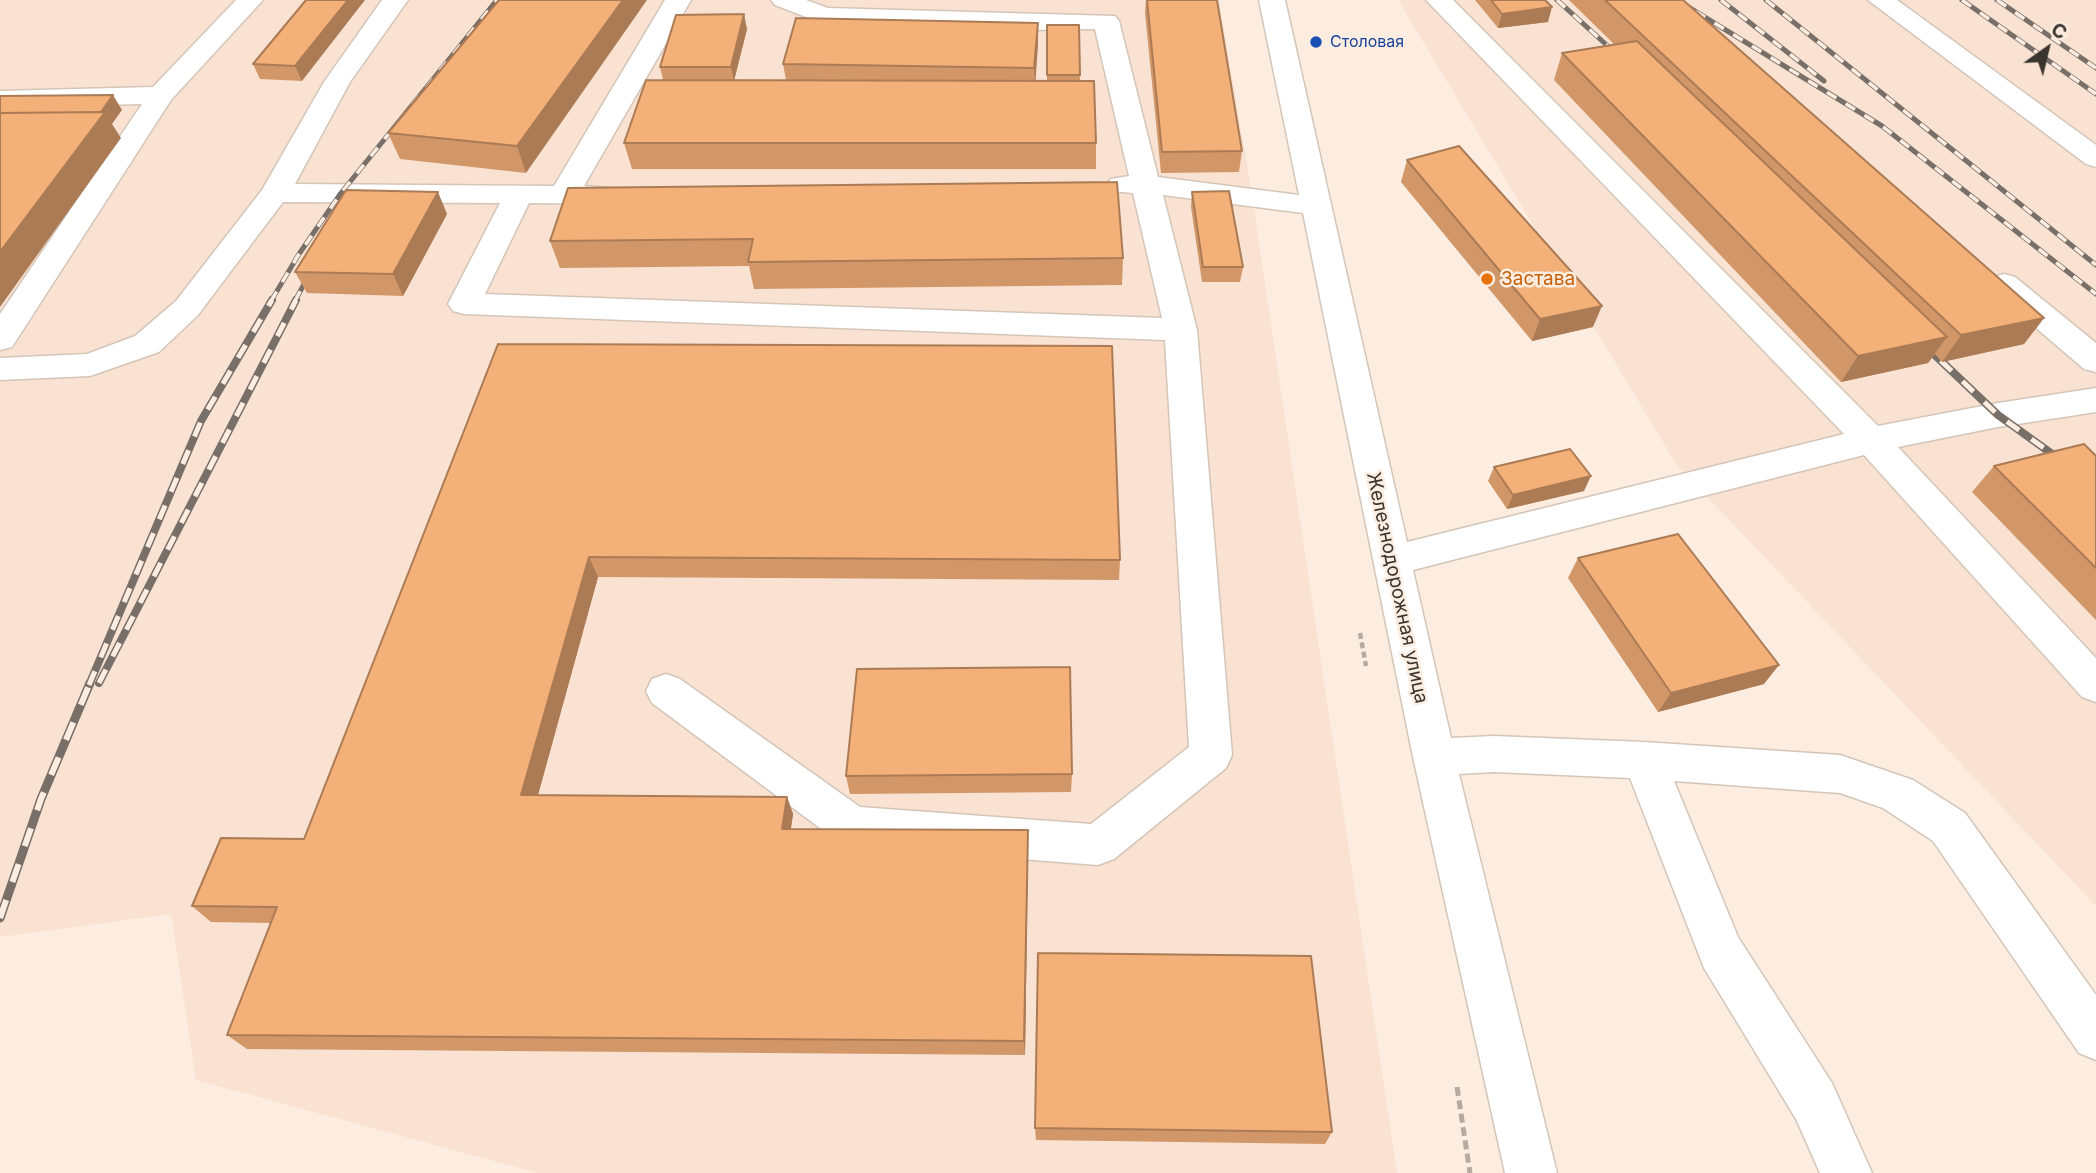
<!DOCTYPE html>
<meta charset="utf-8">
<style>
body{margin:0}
#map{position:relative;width:2096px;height:1173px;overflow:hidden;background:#fdede1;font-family:Inter,sans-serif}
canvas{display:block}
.north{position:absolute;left:2012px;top:14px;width:70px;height:70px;-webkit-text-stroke:5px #fdede1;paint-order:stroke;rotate:34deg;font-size:19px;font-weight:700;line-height:28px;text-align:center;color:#3a342f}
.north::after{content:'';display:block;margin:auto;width:24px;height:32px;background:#3a342f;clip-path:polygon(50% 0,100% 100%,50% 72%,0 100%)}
</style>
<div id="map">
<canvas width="2096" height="1173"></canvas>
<div class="north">С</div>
</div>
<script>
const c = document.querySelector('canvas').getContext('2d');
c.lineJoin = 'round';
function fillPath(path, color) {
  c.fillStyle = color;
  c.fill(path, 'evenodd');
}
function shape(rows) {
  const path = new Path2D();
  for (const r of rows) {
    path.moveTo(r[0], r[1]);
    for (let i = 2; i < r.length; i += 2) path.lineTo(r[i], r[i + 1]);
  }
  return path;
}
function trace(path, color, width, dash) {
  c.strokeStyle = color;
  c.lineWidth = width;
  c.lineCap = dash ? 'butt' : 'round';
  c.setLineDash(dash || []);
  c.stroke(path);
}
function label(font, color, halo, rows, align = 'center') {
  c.font = font + ' Inter,sans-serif';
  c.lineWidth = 5;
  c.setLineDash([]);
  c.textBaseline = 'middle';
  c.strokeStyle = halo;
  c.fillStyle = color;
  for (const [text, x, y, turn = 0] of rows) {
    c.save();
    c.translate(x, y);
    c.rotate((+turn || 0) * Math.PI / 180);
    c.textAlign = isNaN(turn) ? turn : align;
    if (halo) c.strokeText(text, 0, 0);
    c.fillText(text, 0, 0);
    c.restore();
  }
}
fillPath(shape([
 [0,0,1219,0,1248,169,1397,1173,538,1173,196,1080,171,914,0,937],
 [1398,0,2096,0,2096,906,1676,464]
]), '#f9e2d1');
const minor = shape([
 [236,0,263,0,171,100,12,347,0,350,0,314,142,104,0,107,0,91,153,87,236,0],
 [382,0,408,0,350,82,295,184,554,186,665,0,691,0,584,186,626,189,631,195,626,201,616,204,529,203,485,294,1162,318,1133,193,1111,191,1106,185,1111,179,1129,176,1095,29,1027,30,824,24,775,5,771,0,806,0,828,8,1115,16,1119,21,1158,177,1299,195,1259,0,1285,0,1407,542,1844,434,1426,0,1453,0,1878,426,1998,403,2096,388,2096,412,1998,427,1898,447,2096,658,2096,702,2082,697,1864,455,1413,570,1451,738,1494,736,1644,742,1840,755,1913,780,1965,813,2096,995,2096,1060,2079,1053,1933,841,1883,808,1840,793,1674,781,1738,937,1832,1083,1872,1173,1820,1173,1796,1119,1704,968,1630,778,1494,772,1459,774,1557,1173,1505,1173,1413,757,1303,213,1163,195,1197,330,1232,755,1226,768,1114,859,1098,865,852,846,836,840,652,703,646,691,652,679,666,674,680,679,860,807,1091,824,1189,747,1165,340,464,314,453,311,448,304,500,203,283,202,198,315,159,352,90,376,0,380,0,358,87,354,135,336,176,301,262,190,324,82,382,0],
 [1868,0,1897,0,2096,145,2096,167,2086,164,1868,0],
 [2004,274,2015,277,2096,343,2096,372,2084,369,1993,291,1988,284,1993,277,2004,274]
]);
trace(minor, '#d4c5b9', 3);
trace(shape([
 [1360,633,1366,666]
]), '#b6aaa0', 4.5, [6, 3.5]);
trace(shape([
 [1457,1087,1470,1173]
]), '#b6aaa0', 5, [9, 4.5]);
fillPath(minor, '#fff');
const railFar2 = shape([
 [1557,0,1622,59],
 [1677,0,1882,126,2096,294],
 [1721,0,1824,81],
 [1766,0,2096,265],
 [1962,0,2096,94],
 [1997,0,2096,68],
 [271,301,299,254,341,193,497,0],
 [295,301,312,269]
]);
const railFar1 = shape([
 [1919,340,1998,415,2073,469,2096,491],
 [99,683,296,300],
 [89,685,201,421,272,300]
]);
const rail = shape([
 [0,918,41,799,90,683]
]);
trace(railFar2, '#786f68', 5);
trace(railFar1, '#786f68', 8);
trace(rail, '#786f68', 9);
trace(railFar2, '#fdede1', 3.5, [11]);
trace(railFar1, '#fdede1', 5, [15]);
trace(rail, '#fdede1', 6, [19]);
fillPath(shape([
 [306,0,302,81,260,79,253,64],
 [499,0,526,173,400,159,388,133],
 [1146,0,1217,0,1242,151,1239,172,1161,173,1145,13],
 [1475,0,1545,0,1548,22,1498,28],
 [1569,0,1683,0,2044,318,2024,344,1942,362,1935,354,1928,363,1841,382,1554,80,1562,53,1615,45],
 [1047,25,1079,25,1080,81,1096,143,1096,169,632,169,624,143,663,80,660,67,747,29,734,80,786,80,783,64,1038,43,1035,81,1047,81],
 [1407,160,1593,327,1532,341,1401,182],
 [568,188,1123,258,1122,285,754,289,749,266,560,268,550,241],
 [1192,192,1243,267,1240,282,1202,282,1191,207],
 [447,214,403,296,307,293,295,272],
 [498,344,1120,560,1119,580,598,577,538,795,787,797,793,814,791,829,1028,830,1025,1055,247,1049,227,1035,271,923,211,922,192,906,304,839],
 [2096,456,2096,620,1972,492,1994,466],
 [1494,467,1584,491,1507,509,1488,481],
 [1578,558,1764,684,1658,712,1568,578],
 [1072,774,1071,792,850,794,846,776],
 [1035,1128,1332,1132,1325,1144,1036,1140]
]), '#d29768');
fillPath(shape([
 [348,0,365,0,302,81,295,66],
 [623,0,647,0,526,173,517,146],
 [1552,7,1548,22,1498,28,1502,14],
 [744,14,747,29,734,81,731,67],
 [1038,23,1038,43,1035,89,1034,68],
 [113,95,122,110,112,124,121,138,0,307,0,252],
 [438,192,447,214,403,296,393,274],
 [1602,306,1593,327,1532,341,1540,319],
 [2044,318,2024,344,1942,362,1961,335],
 [1947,337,1928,363,1841,382,1858,356],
 [1591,476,1584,491,1507,509,1513,495],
 [589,557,598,577,533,813,521,795],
 [1779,665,1764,684,1658,712,1671,693],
 [787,797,793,814,788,846,782,829],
 [1028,830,1028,847,1025,1055,1024,1041]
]), '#ab7b55');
const building = shape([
 [306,0,348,0,295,66,253,64,306,0],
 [499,0,623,0,517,146,388,133,499,0],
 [1147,0,1217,0,1242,151,1162,152,1147,0],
 [1491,0,1545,0,1552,7,1502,14,1491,0],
 [1605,0,1683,0,2044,318,1961,335,1605,0],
 [744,14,731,67,660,67,676,15,744,14],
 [796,18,1038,23,1034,68,783,64,796,18],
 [1047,25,1079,25,1080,75,1047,75,1047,25],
 [1637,41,1947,337,1858,356,1562,53,1637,41],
 [646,80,1094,81,1096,143,624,143,646,80],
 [113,95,101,112,0,113,0,96,113,95],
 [105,112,0,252,0,113,105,112],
 [1459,146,1602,306,1540,319,1407,160,1459,146],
 [1117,182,1123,258,748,262,753,239,550,241,568,188,1117,182],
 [346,190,438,192,393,274,295,272,346,190],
 [1229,191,1243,267,1203,267,1192,192,1229,191],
 [498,344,1112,346,1120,560,589,557,521,795,787,797,782,829,1028,830,1024,1041,227,1035,277,907,192,906,221,838,304,839,498,344],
 [2084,444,2096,456,2096,568,1994,466,2084,444],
 [1570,449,1591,476,1513,495,1494,467,1570,449],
 [1678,534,1779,665,1671,693,1578,558,1678,534],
 [1070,667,1072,774,846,776,857,669,1070,667],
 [1038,953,1311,956,1332,1132,1035,1128,1038,953]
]);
fillPath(building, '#f4b079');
trace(building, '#ab7b55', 2);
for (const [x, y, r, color] of [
 [1316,42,7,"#1a4fb4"],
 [1487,279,7,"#e8710a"]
]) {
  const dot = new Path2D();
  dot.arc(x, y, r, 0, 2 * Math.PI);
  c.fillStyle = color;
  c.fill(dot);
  trace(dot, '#fdede1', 2.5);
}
label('16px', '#164399', '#fdede1', [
 ["Столовая",1330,42]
], 'left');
label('19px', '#c56008', '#fdede1', [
 ["Застава",1501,279]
], 'left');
label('19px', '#3a342f', '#fdede1', [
 ["Железнодорожная улица",1397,588,78]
]);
</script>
